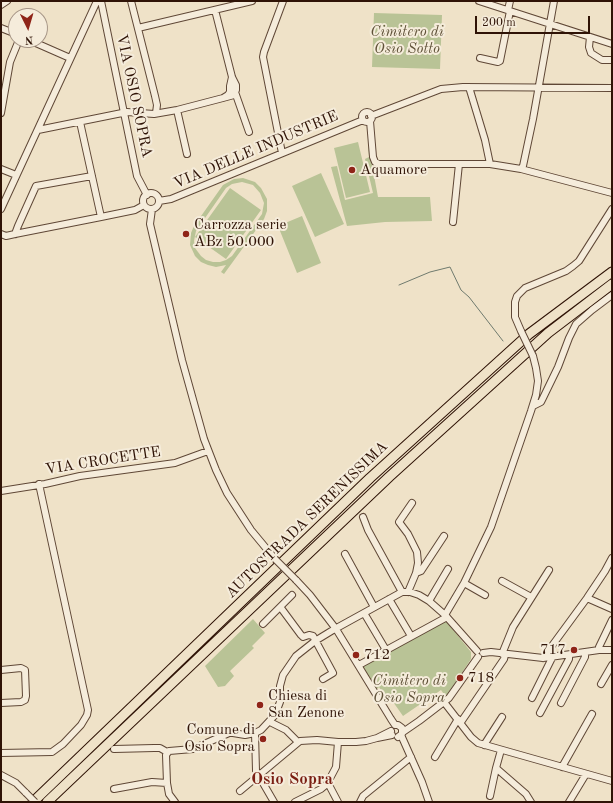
<!DOCTYPE html>
<style>
body{margin:0}
#map{position:relative;width:613px;height:803px;overflow:hidden;background:#efe2c8;font-family:"Old Standard TT",serif}
canvas{display:block}
.frame{position:absolute;inset:0;border:2px solid #2f1306;pointer-events:none}
.north{position:absolute;left:8px;top:8px;width:40px;height:40px;box-sizing:border-box;background:#f5ecdb;border:1px solid #a69586;border-radius:50%;rotate:175deg;font-size:11px;font-weight:700;line-height:16px;text-align:center;color:#2f1306}
.north::after{content:'';display:block;margin:auto;width:14px;height:18px;background:#8f2418;clip-path:polygon(50% 0,100% 100%,50% 72%,0 100%)}
.scale{position:absolute;left:475px;top:16px;width:115px;height:18px;box-sizing:border-box;border:2px solid #2f1306;border-top:0;padding-left:5px;font-size:12px;line-height:14px;white-space:nowrap;color:#2f1306;-webkit-text-stroke:3px #f5ecdb;paint-order:stroke}
</style>
<div id="map">
<canvas width="613" height="803"></canvas>
<div class="frame"></div>
<div class="north">N</div>
<div class="scale">200 m</div>
</div>
<script>
const c = document.querySelector('canvas').getContext('2d');
c.lineJoin = 'round';
function fillPath(path, color) {
  c.fillStyle = color;
  c.fill(path, 'evenodd');
}
function shape(rows) {
  const path = new Path2D();
  for (const r of rows) {
    if (r.length === 3) {
      path.moveTo(r[0] + r[2], r[1]);
      path.arc(r[0], r[1], r[2], 0, 2 * Math.PI);
      continue;
    }
    path.moveTo(r[0], r[1]);
    for (let i = 2; i < r.length; i += 2) path.lineTo(r[i], r[i + 1]);
  }
  return path;
}
function trace(path, color, width, dash) {
  c.strokeStyle = color;
  c.lineWidth = width;
  c.lineCap = dash ? 'butt' : 'round';
  c.setLineDash(dash || []);
  c.stroke(path);
}
function label(font, color, halo, rows, align = 'center') {
  c.font = font + ' "Old Standard TT",serif';
  c.lineWidth = 4;
  c.setLineDash([]);
  c.textBaseline = 'middle';
  c.strokeStyle = halo;
  c.fillStyle = color;
  for (const [text, x, y, turn = 0] of rows) {
    c.save();
    c.translate(x, y);
    c.rotate((+turn || 0) * Math.PI / 180);
    c.textAlign = isNaN(turn) ? turn : align;
    if (halo) c.strokeText(text, 0, 0);
    c.fillText(text, 0, 0);
    c.restore();
  }
}
fillPath(shape([
 [374,13,442,15,440,69,372,67],
 [358,142,370,192,346,198,334,148],
 [368,143,378,197,430,197,432,221,385,222,347,226,331,167,337,166,345,200,373,193,365,159,369,157],
 [321,173,344,224,315,237,292,186],
 [243,178,255,182,261,188,267,199,267,211,264,219,224,274,221,272,226,265,216,267,208,265,201,262,195,256,190,245,191,233,194,226,223,185,234,179],
 [242,182,253,185,260,193,264,203,262,214,232,256,226,260,220,262,213,262,206,260,201,256,195,248,194,241,196,231,226,188,232,184],
 [230,188,261,210,226,259,195,237],
 [302,216,321,263,297,273,278,226],
 [253,619,265,633,252,646,254,648,230,671,234,676,225,686,218,687,205,666],
 [446,621,471,652,471,659,446,697,441,690,403,716,391,699,388,701,379,687,377,689,362,665]
]), '#b9c396');
trace(shape([
 [399,285,430,272,450,267,461,290,469,297,503,341]
]), '#6f7a6e', 1);
const minor = shape([
 [101,1,137,176,147,195],
 [131,1,155,96,157,105,156,113],
 [479,1,612,44],
 [1,5,7,1],
 [215,10,232,77,236,85,236,90,234,95,223,98,228,95,230,92,230,86,232,77],
 [508,10,510,1],
 [1,28,16,34],
 [138,28,252,1],
 [590,37,589,47,591,53,602,60,612,60],
 [29,40,70,58],
 [480,58,498,62,500,61,510,11],
 [469,87,485,140,490,164],
 [235,92,249,132],
 [177,110,187,154],
 [367,117,5],
 [1,113,10,62,19,40],
 [371,116,441,89,463,87,612,88],
 [370,121,373,157,375,162,379,164,490,164,521,169,523,166,533,119,554,1],
 [80,122,101,217],
 [38,130,127,112,154,114,177,110,223,98],
 [282,153,263,57,264,52,283,1],
 [1,169,16,175],
 [521,169,612,193],
 [151,201,8],
 [159,201,171,199,363,120],
 [1,209,97,1],
 [152,209,150,224,182,360,204,439,216,470,227,493,251,530,275,559],
 [453,222,459,164],
 [1,234,6,236,15,234,101,217,135,210,144,205],
 [15,234,18,226,36,186,92,176],
 [521,331,515,317,515,302,517,296,525,288,566,271,573,266,579,261,612,209],
 [533,406,541,402,543,398,558,367,569,338,576,324,592,310,612,295],
 [1,491,45,484,80,476,175,463,208,451],
 [363,517,368,530,402,592],
 [345,554,374,607],
 [416,573,421,571,444,536],
 [296,580,310,595,336,629,391,719,395,725,398,725,402,728,402,734,398,737],
 [502,581,531,597],
 [464,583,485,595],
 [408,592,416,573,418,563,417,552,408,534,399,522,412,503],
 [587,598,612,609],
 [389,599,411,636],
 [429,601,448,569],
 [281,608,301,635,303,637,309,635,313,636,333,673,323,679],
 [364,613,386,650],
 [445,615,464,583,491,527,531,411,536,395,538,381,536,368,533,356],
 [263,624,292,595],
 [599,650,599,647,612,620],
 [483,653,491,652,543,658,599,650,612,650],
 [502,654,513,627,549,570],
 [543,658,587,598,605,571,612,558],
 [359,665,447,617],
 [1,670,21,668,25,670,26,696,25,700,21,702,1,703],
 [601,684,612,665],
 [532,698,552,658],
 [444,702,471,737,478,743,612,781],
 [561,703,585,657,585,652],
 [540,713,569,659,569,655],
 [270,722,286,730,298,742],
 [461,722,504,659,505,655],
 [391,731,377,738,392,735],
 [403,732,419,721,449,698,478,657],
 [255,733,256,771,274,802],
 [401,735,422,782,429,802],
 [484,745,502,717],
 [114,749,154,748,160,748,167,752],
 [501,750,496,768,526,794,531,802],
 [1,753,52,752,63,744,81,725,87,715,88,710,39,484],
 [435,757,458,719],
 [562,767,592,714],
 [1,775,16,783,26,793],
 [167,783,166,755,169,751,193,749,229,733,233,733,245,735,255,733,261,730,275,715,280,702,280,686,283,675,296,656,315,641,333,630,402,592,410,592,419,595,429,601,445,615,477,651],
 [327,784,329,785,338,802],
 [114,789,152,782,167,783,169,794,175,802],
 [240,791,300,741,317,740,338,742,356,742,366,741,377,738],
 [490,796,496,768],
 [295,802,321,789,327,784,336,767,338,742],
 [360,802,363,796,411,757],
 [569,802,586,774]
]);
const highway = shape([
 [33,802,370,478,529,334,612,272],
 [47,802,389,477,548,333,612,284]
]);
trace(minor, '#5f4736', 8);
trace(highway, '#2f1306', 11);
trace(minor, '#f5ecdb', 6);
trace(highway, '#efe2c8', 9);
const minorBridge = shape([
 [521,331,533,356],
 [275,559,296,580],
 [26,793,35,802]
]);
trace(minorBridge, '#5f4736', 8, []);
trace(minorBridge, '#f5ecdb', 6);
for (const [x, y, r, color] of [
 [352,170,4,"#8f2418"],
 [186,234,4,"#8f2418"],
 [574,650,4,"#8f2418"],
 [356,655,4,"#8f2418"],
 [460,678,4,"#8f2418"],
 [260,705,4,"#8f2418"],
 [263,739,4,"#8f2418"]
]) {
  const dot = new Path2D();
  dot.arc(x, y, r, 0, 2 * Math.PI);
  c.fillStyle = color;
  c.fill(dot);
  trace(dot, '#f5ecdb', 1.5);
}
label('italic 15px', '#5f5138', '#f5ecdb', [
 ["Cimitero di",407,32],
 ["Osio Sotto",407,49],
 ["Cimitero di",409,681],
 ["Osio Sopra",409,698]
]);
label('15px', '#2f1306', '#f5ecdb', [
 ["VIA OSIO SOPRA",134,96,78],
 ["VIA DELLE INDUSTRIE",256,150,-23],
 ["VIA CROCETTE",103,461,-9],
 ["AUTOSTRADA SERENISSIMA",307,520,-44]
]);
label('15px', '#2f1306', '#f5ecdb', [
 ["Aquamore",360,170],
 ["Carrozza serie",194,225],
 ["ABz 50.000",194,242],
 ["717",566,650,"right"],
 ["712",364,655],
 ["718",468,678],
 ["Chiesa di",268,696],
 ["San Zenone",268,713],
 ["Comune di",255,730,"right"],
 ["Osio Sopra",255,747,"right"]
], 'left');
label('bold 17px', '#7a1f14', '#f5ecdb', [
 ["Osio Sopra",292,780]
]);
</script>
